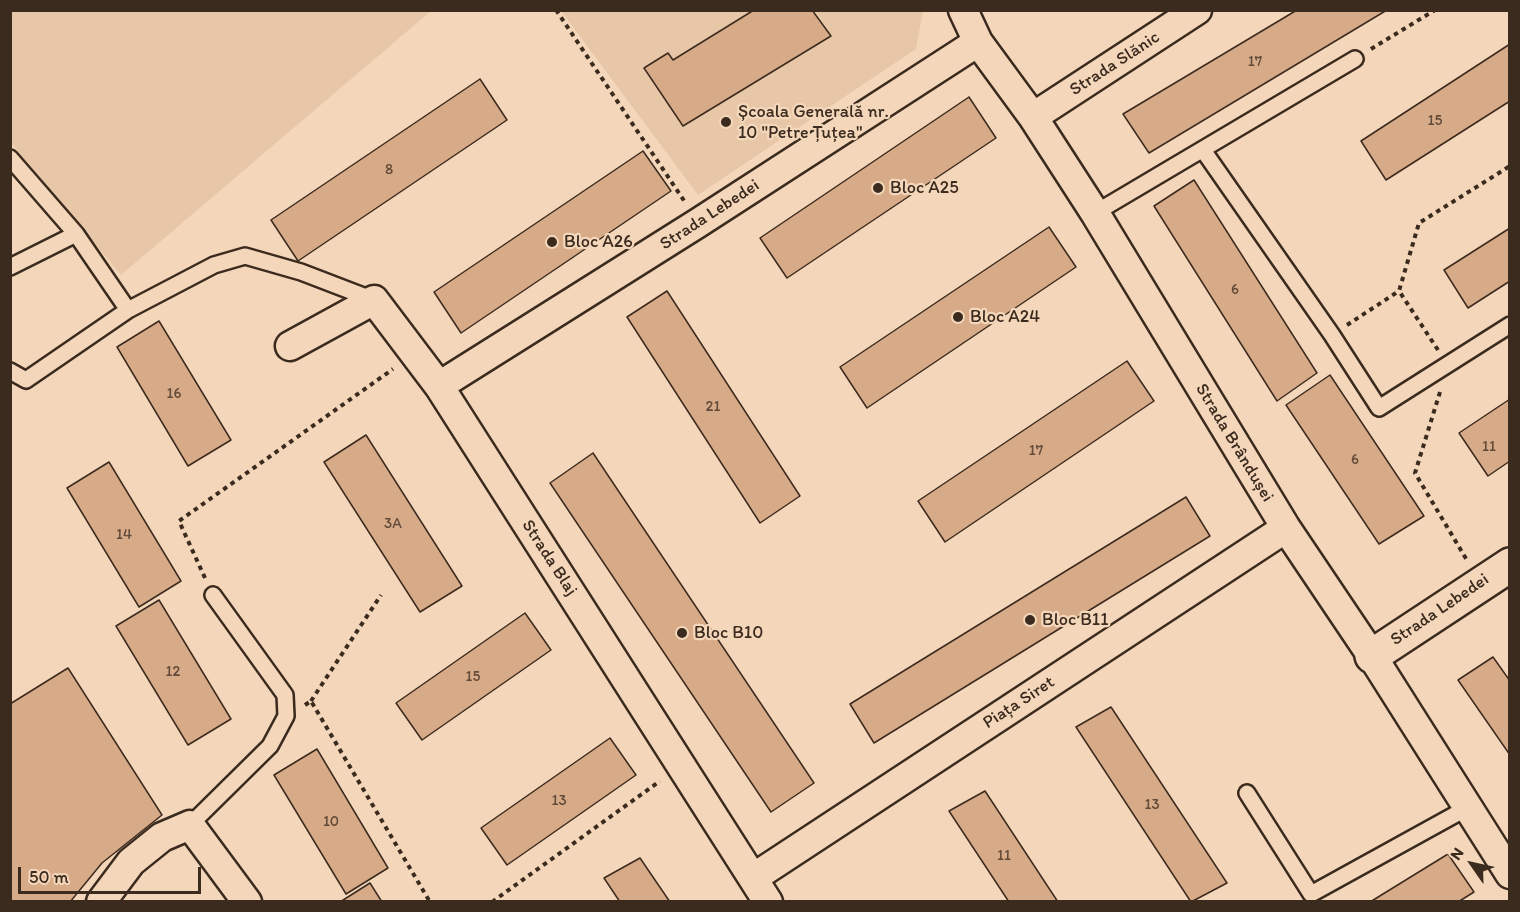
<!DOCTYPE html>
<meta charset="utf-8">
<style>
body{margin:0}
#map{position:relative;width:1520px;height:912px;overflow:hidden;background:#f4d7ba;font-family:Itim,sans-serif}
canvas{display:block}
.frame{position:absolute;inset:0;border:12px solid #3b2a1e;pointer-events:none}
.north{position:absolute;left:1442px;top:834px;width:60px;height:60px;-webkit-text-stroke:4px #f4d7ba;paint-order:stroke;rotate:304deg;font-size:16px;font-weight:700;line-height:24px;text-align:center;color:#3b2a1e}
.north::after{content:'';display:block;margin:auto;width:21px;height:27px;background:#3b2a1e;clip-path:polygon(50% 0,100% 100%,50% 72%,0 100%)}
.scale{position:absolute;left:18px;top:867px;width:183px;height:27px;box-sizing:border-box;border:3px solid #3b2a1e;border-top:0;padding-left:8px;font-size:18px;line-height:21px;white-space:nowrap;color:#3b2a1e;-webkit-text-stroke:4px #f4d7ba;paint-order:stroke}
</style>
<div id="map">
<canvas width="1520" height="912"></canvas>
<div class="frame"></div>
<div class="north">N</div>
<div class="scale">50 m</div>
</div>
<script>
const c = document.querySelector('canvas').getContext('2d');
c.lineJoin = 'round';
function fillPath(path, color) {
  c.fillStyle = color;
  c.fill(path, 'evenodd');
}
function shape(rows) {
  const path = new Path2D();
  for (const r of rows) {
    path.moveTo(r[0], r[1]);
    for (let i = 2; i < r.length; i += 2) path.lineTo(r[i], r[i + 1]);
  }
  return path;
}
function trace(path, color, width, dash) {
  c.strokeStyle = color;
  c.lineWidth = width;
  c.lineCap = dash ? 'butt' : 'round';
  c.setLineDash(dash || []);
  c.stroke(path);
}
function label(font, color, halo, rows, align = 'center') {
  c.font = font + ' Itim,sans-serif';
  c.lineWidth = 4.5;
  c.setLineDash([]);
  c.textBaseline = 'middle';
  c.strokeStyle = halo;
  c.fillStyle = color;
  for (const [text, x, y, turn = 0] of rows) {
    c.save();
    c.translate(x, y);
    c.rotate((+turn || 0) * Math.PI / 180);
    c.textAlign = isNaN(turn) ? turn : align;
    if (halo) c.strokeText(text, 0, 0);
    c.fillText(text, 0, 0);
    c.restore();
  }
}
fillPath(shape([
 [10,11,11,10,431,11,121,275,11,143],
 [561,11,923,11,916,49,698,195]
]), '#e7c7a8');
const building = shape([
 [754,10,812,10,831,36,683,126,644,68,668,53,673,60,754,10],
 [1297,10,1387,10,1149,153,1123,114,1297,10],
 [1510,44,1510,101,1386,180,1361,141,1510,44],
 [480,79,507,120,298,261,271,220,480,79],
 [969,97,996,138,787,278,760,238,969,97],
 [643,151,671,191,461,333,434,292,643,151],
 [1194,180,1317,373,1277,401,1154,206,1194,180],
 [1049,227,1076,267,867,408,840,367,1049,227],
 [1510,228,1510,281,1468,308,1444,270,1510,228],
 [667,291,800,496,760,523,627,317,667,291],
 [159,321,231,440,188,466,117,347,159,321],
 [1127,361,1154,401,945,542,918,501,1127,361],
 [1330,375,1424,516,1379,544,1286,405,1330,375],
 [1510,399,1510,461,1488,476,1459,433,1510,399],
 [366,435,462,586,420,612,324,462,366,435],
 [593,453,814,783,771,812,550,483,593,453],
 [109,462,181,581,139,607,67,488,109,462],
 [1186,497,1210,536,874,743,850,704,1186,497],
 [159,600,231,719,188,745,116,626,159,600],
 [525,613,551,650,422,740,396,703,525,613],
 [1493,657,1510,681,1510,755,1458,680,1493,657],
 [68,668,162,815,102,863,70,902,10,902,10,704,68,668],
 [1111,707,1227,883,1191,902,1076,727,1111,707],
 [610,738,636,775,507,865,481,828,610,738],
 [317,749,388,868,346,894,274,775,317,749],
 [985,791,1058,902,1009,902,949,811,985,791],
 [1448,854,1474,892,1458,902,1370,902,1448,854],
 [640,858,670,902,620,902,604,878,640,858],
 [370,883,382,902,340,902,370,883]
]);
fillPath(building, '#d7aa88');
trace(building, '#3b2a1e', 1.5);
const service = shape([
 [1203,150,1332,335,1379,408,1510,325],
 [10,158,76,234,128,310,214,265,245,256,301,272,374,300],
 [1095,213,1355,59],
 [10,267,76,234],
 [10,371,26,380,128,310],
 [1247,793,1311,894,1467,808],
 [190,825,270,746,286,716,285,695,213,595]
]);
const minor = shape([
 [963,10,978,42,1033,117,1095,213,1286,528,1372,656,1510,874],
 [1033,117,1197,10],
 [290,346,374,300,439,386,768,902],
 [439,386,698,223,978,42],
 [753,878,1286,528],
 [101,902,131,862,162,837,190,825,247,902]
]);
const tertiary = shape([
 [1372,656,1510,565]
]);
trace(service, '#3b2a1e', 20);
trace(minor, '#3b2a1e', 33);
trace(tertiary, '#3b2a1e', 38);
trace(shape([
 [556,10,685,202],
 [1371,49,1435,10],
 [1347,325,1399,291],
 [1438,350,1399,291,1419,223,1510,166],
 [1440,392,1415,473,1468,562],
 [205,578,179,521,393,369],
 [311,701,381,595],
 [305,705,311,701,430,902],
 [492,902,660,781]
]), '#3b2a1e', 4, [4.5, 4.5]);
trace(service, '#f4d7ba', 15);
trace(minor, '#f4d7ba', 28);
trace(tertiary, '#f4d7ba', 33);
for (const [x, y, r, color] of [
 [726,122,6,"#3b2a1e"],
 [878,188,6,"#3b2a1e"],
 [552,242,6,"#3b2a1e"],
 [958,317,6,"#3b2a1e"],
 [1030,620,6,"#3b2a1e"],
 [682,633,6,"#3b2a1e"]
]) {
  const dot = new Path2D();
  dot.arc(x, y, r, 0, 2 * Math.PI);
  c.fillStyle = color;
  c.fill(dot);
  trace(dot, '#f4d7ba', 2);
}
label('15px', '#624a38', null, [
 ["17",1255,62],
 ["15",1435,121],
 ["8",389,170],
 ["6",1235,290],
 ["16",174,394],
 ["21",713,407],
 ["11",1489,447],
 ["17",1036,451],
 ["6",1355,460],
 ["3A",393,524],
 ["14",124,535],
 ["12",173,672],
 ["15",473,677],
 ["13",559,801],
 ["13",1152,805],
 ["10",331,822],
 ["11",1004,856]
]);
label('18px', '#3b2a1e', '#f4d7ba', [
 ["Strada Slănic",1115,64,-33],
 ["Strada Lebedei",710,215,-33],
 ["Strada Brândușei",1234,443,59],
 ["Strada Blaj",549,558,57],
 ["Strada Lebedei",1440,610,-34],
 ["Piața Siret",1019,703,-33]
]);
label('18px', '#3b2a1e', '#f4d7ba', [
 ["Școala Generală nr.",738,112],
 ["10 \"Petre Țuțea\"",738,133],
 ["Bloc A25",890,188],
 ["Bloc A26",564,242],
 ["Bloc A24",970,317],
 ["Bloc B11",1042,620],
 ["Bloc B10",694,633]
], 'left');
</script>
